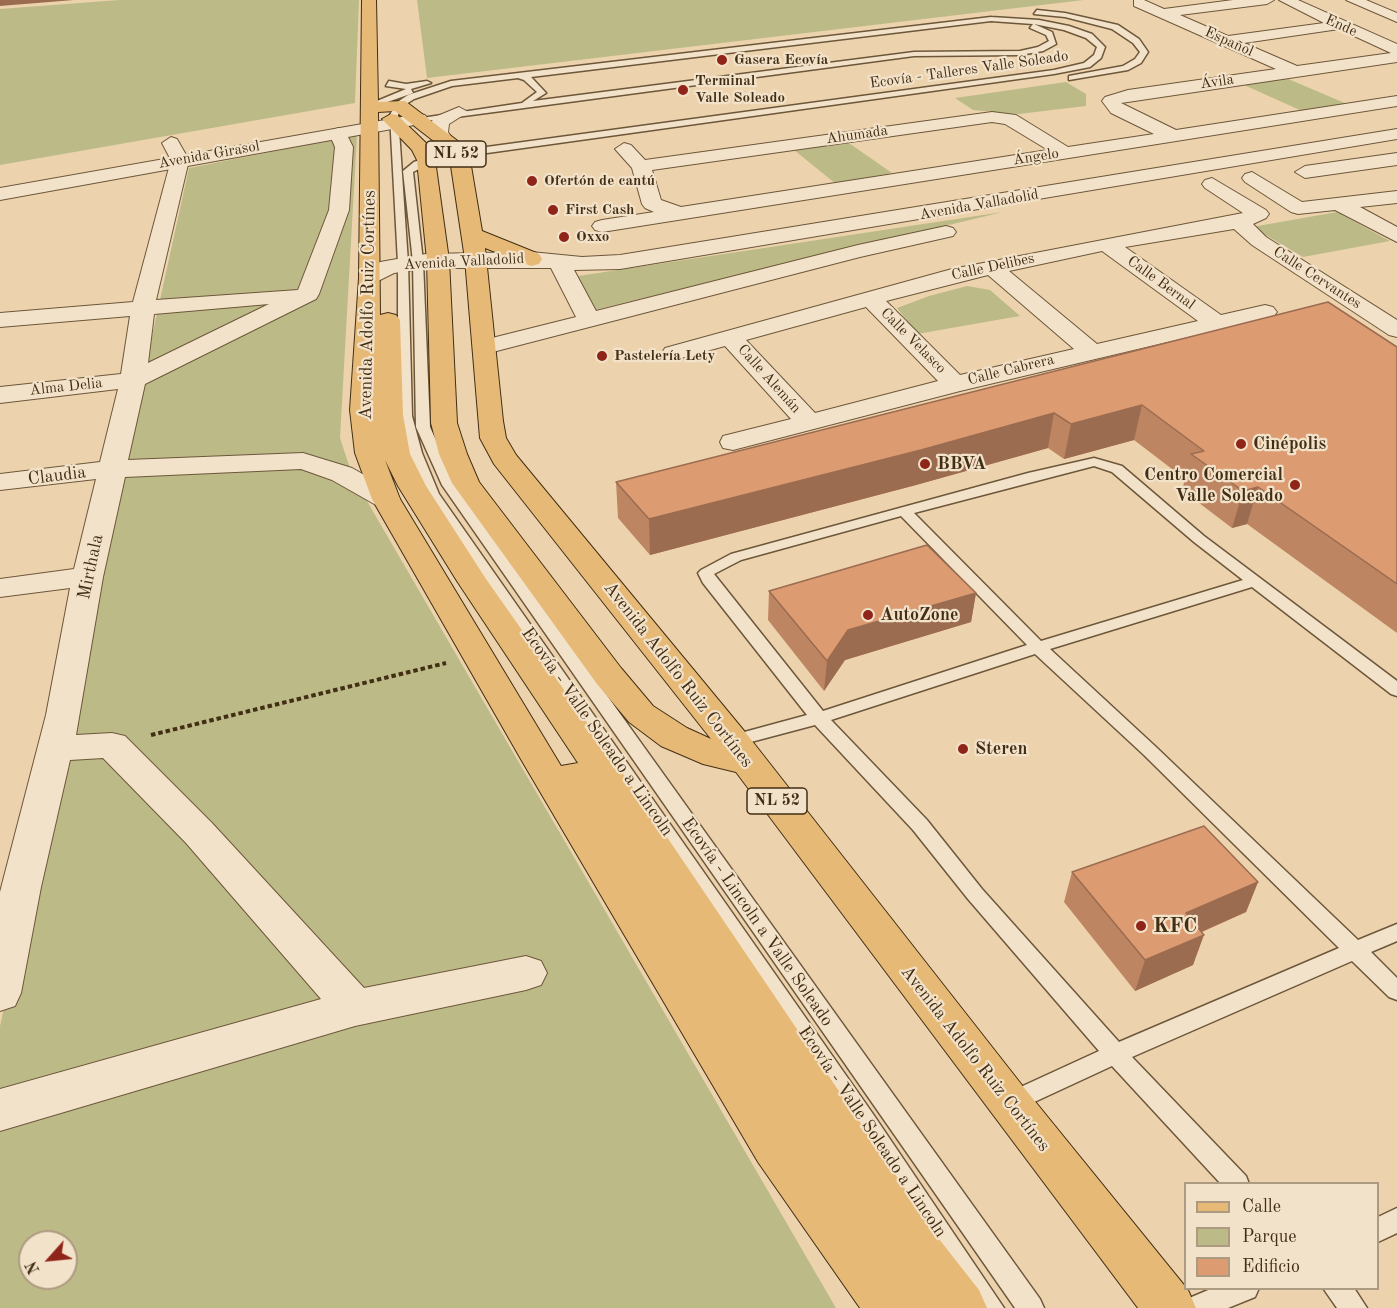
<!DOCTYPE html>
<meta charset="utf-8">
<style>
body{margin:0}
#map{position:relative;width:1397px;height:1308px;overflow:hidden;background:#edd3ad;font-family:"Old Standard TT",serif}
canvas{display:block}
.legend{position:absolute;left:1184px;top:1182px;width:195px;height:108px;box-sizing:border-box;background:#f3e2ca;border:2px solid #ac9a81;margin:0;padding:8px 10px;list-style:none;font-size:18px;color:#422e14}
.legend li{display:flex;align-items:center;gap:12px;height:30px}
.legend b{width:30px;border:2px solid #ac9a81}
.north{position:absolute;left:18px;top:1230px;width:60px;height:60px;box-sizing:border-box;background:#f3e2ca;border:2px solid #ac9a81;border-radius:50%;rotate:243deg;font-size:16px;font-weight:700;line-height:24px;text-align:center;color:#422e14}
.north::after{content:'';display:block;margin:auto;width:21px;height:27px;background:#8f2418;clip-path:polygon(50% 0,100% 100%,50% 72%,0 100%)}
</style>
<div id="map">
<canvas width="1397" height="1308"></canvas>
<ul class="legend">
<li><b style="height:8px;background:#e6ba76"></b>Calle</li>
<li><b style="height:16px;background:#bcbb88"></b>Parque</li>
<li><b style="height:16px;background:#dd9b72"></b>Edificio</li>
</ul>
<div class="north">N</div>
</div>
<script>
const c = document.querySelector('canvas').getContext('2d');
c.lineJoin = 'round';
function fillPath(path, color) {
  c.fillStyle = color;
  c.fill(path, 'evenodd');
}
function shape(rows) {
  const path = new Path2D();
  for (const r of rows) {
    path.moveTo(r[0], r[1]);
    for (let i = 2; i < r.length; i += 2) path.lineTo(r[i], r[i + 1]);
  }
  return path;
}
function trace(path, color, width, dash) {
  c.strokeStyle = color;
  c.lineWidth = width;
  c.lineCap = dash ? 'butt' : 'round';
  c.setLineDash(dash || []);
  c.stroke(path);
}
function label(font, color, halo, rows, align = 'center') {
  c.font = font + ' "Old Standard TT",serif';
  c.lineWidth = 4.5;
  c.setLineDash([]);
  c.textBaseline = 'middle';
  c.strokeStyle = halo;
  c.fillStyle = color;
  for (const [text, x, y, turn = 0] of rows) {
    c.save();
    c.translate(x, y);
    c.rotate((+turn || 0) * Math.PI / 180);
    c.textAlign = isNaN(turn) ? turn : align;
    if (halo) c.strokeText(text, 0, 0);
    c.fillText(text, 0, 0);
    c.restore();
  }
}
fillPath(shape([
 [119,0,359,0,355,103,0,165,0,9],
 [417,0,1084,0,427,78],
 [1286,78,1347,104,1302,111,1244,85],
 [1066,82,1086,94,1086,106,1019,114,973,110,955,98],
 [357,135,340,438,353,477,836,1308,0,1308,0,1026,189,168],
 [30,1242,66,1242,66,1278,30,1278],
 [846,141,892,173,836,184,794,150],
 [1003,212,590,311,578,276],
 [1337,212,1390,241,1303,257,1252,227],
 [967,286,990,290,1020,316,917,334,897,308,929,296]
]), '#bcbb88');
const service = shape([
 [1037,10,1065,13,1118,25,1139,39,1148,52,1141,63,1128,70,1069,80,1069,76,1123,66,1135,59,1140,52,1133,43,1112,29,1065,17,1034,14,1037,10],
 [991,17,1039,20,1069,26,1092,34,1105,47,1101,58,1090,67,1054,74,437,160,413,172,423,262,430,427,456,485,1040,1299,1044,1308,1015,1308,442,485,416,427,413,262,403,171,414,162,435,154,1054,70,1084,63,1094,55,1097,47,1086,38,1064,30,1034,24,1052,32,1056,44,1043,51,1020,55,914,56,419,122,415,119,522,103,537,92,524,80,518,78,452,86,414,99,403,106,398,115,408,263,412,416,422,453,439,494,873,1114,1004,1308,976,1308,857,1128,425,494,408,453,398,416,398,263,390,115,396,103,408,95,451,81,991,17],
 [991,21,1033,24,1030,28,1046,35,1049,41,1038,47,1020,51,914,52,533,101,546,93,531,77,991,21],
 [389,81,406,84,427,81,431,83,411,89,413,93,365,110,365,106,406,89,386,86,389,81],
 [1094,458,1122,466,1204,536,1397,681,1397,696,1391,694,1252,587,1050,649,1156,747,1358,940,1397,924,1397,941,1371,952,1397,978,1397,1000,1389,997,1352,961,1132,1057,1246,1176,1249,1184,1221,1184,1112,1066,1017,1110,1009,1113,1001,1110,998,1103,1001,1096,1099,1051,968,899,913,830,815,725,732,747,726,745,723,741,726,737,807,715,703,583,698,573,701,570,731,554,1028,473,1094,458],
 [1094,466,1112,472,1194,542,1243,580,1041,641,914,513,1094,466],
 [901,516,1027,645,823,711,714,574,741,560,901,516],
 [1035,654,1144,755,1339,948,1119,1042,982,889,927,820,831,720,1035,654],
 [1397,1208,1397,1233,1378,1242,1378,1217,1397,1208],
 [1213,1288,1259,1288,1255,1297,1228,1308,1183,1308,1187,1299,1213,1288],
 [1323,1288,1354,1288,1367,1308,1337,1308,1323,1288]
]);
const minor = shape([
 [1134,0,1144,0,1164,9,1233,0,1274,0,1267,4,1180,15,1228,36,1324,23,1279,0,1298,0,1397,44,1397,62,1121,103,1176,130,1397,96,1397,106,602,232,595,230,592,226,595,222,602,220,654,212,645,208,642,204,632,168,615,149,624,143,631,145,645,160,992,112,1016,115,1068,147,1154,134,1111,113,1102,101,1105,97,1128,90,1276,69,1134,6,1134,0],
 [1339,29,1391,53,1297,66,1244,43,1339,29],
 [992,122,1005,124,1048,150,681,207,661,200,652,170,992,122],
 [1346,0,1366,0,1397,13,1397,22,1346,0],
 [459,107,468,112,449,124,448,132,453,140,444,145,438,144,430,132,432,121,435,117,459,107],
 [338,128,344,129,353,147,349,210,319,294,316,299,145,384,128,460,303,453,352,468,396,493,400,499,396,505,386,508,376,505,332,480,301,469,125,477,103,577,76,735,112,733,125,736,212,823,364,988,526,956,541,961,547,973,541,985,526,990,355,1026,0,1131,0,1089,321,999,186,843,103,758,70,760,41,887,21,993,15,1006,0,1011,0,892,46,715,70,588,0,597,0,579,74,569,96,479,0,490,0,474,100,462,118,389,0,403,0,387,121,374,130,316,0,327,0,313,133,302,171,160,162,143,171,137,177,139,189,160,156,300,298,290,329,210,335,147,329,133,338,128],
 [269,304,148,363,154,314,269,304],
 [1397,129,1397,139,620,269,574,270,596,311,858,245,946,226,953,228,956,232,953,236,860,257,485,354,476,352,473,347,476,342,576,317,551,268,426,268,394,273,370,285,362,283,359,278,380,262,426,254,531,252,582,257,620,255,1397,129],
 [1397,153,1397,165,1305,178,1295,172,1305,166,1397,153],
 [1252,172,1302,202,1397,191,1397,203,1360,207,1397,227,1397,242,1335,210,1298,214,1291,212,1245,182,1242,178,1245,174,1252,172],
 [1212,178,1266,210,1269,214,1266,218,1253,224,1266,237,1397,320,1397,337,1389,335,1252,245,1234,229,1125,247,1221,315,1265,305,1273,307,1277,312,1273,317,960,391,733,450,723,448,720,442,723,436,791,419,725,346,674,360,665,358,662,353,665,348,952,269,1243,213,1205,188,1202,184,1205,180,1212,178],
 [1102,251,1198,321,1097,344,1009,271,1102,251],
 [988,275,1074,349,960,375,886,301,988,275],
 [866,307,938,381,815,413,746,340,866,307]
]);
const tertiary = shape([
 [419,114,425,115,428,119,425,123,0,200,0,188,419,114]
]);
const primary = shape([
 [362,0,376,0,378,102,405,101,459,142,471,166,482,231,539,254,542,259,539,264,531,266,485,248,503,421,506,438,516,455,745,732,1025,1089,1188,1290,1196,1308,1138,1308,736,772,703,764,661,746,629,722,597,684,452,483,439,454,431,423,427,260,417,160,412,150,382,119,391,114,397,115,427,144,435,160,449,260,457,423,467,454,479,482,621,668,653,706,687,728,711,739,494,464,480,438,465,259,451,166,444,149,395,111,378,112,380,315,388,313,396,315,400,320,403,415,410,454,426,486,486,579,650,812,939,1239,979,1290,987,1308,860,1308,758,1162,522,761,372,499,355,453,350,410,359,278,362,0],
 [385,460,398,486,457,581,578,763,561,766,400,499,385,460]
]);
trace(service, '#6d573a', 3);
trace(minor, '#6d573a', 2);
trace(tertiary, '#6d573a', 2);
trace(primary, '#422e14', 2);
trace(shape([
 [151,735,446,663]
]), '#422e14', 4, [4.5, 3]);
fillPath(service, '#f3e2ca');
fillPath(minor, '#f3e2ca');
fillPath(tertiary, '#f3e2ca');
fillPath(primary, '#e6ba76');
fillPath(shape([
 [1397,347,1397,633,1247,524,1232,528,1182,490,1185,479,1134,440,1064,459,1048,448,916,485,650,555,618,518,616,482],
 [769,591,976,593,971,622,845,660,824,691,768,620],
 [1072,872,1258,882,1246,912,1202,932,1193,965,1135,991,1064,902]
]), '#be8562');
fillPath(shape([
 [0,0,74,0,0,6],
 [1142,405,1134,440,1064,459,1071,424],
 [1054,413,1048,448,916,485,650,555,649,519],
 [1258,487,1247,524,1232,528,1243,491],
 [976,593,971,622,845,660,824,691,827,661,848,630],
 [1258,882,1246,912,1176,943,1186,913],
 [1204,935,1193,965,1135,991,1145,960]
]), '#9b6c50');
const building = shape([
 [1328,302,1397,347,1397,584,1258,487,1243,491,1191,454,1204,451,1142,405,1071,424,1054,413,921,450,649,519,616,482,1328,302],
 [927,545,976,593,848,630,827,661,769,591,927,545],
 [1204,826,1258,882,1186,913,1204,935,1145,960,1072,872,1204,826]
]);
fillPath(building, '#dd9b72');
trace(building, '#9b6c50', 1.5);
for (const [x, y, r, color] of [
 [722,60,6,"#8f2418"],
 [683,90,6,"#8f2418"],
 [532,181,6,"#8f2418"],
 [553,210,6,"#8f2418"],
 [564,237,6,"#8f2418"],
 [602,356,6,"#8f2418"],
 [1241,444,6,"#8f2418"],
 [925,464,6,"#8f2418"],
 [1295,485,6,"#8f2418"],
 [868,615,6,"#8f2418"],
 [963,749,6,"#8f2418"],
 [1141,926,6,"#8f2418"]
]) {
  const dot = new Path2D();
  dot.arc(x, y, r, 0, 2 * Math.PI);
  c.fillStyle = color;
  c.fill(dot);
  trace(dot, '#f3e2ca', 2);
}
label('15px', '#422e14', '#f3e2ca', [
 ["Ende",1341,26,24],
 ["Español",1229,42,24],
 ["Ecovía - Talleres Valle Soleado",969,70,-8],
 ["Ávila",1217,82,-8],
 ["Ahumada",857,135,-8],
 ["Avenida Girasol",209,155,-10],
 ["Ángelo",1036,157,-9],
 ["Avenida Valladolid",979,205,-10],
 ["Avenida Valladolid",464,262,-3],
 ["Calle Delibes",993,267,-12],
 ["Calle Cervantes",1317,278,33],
 ["Calle Bernal",1161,283,36],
 ["Calle Velasco",913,341,45],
 ["Calle Cabrera",1011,370,-14],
 ["Calle Alemán",769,379,48],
 ["Alma Delia",66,387,-6]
]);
label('bold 15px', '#422e14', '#f3e2ca', [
 ["Gasera Ecovía",734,60],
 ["Terminal",695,81],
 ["Valle Soleado",695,98],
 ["Ofertón de cantú",544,181],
 ["First Cash",565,210],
 ["Oxxo",576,237],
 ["Pastelería Lety",614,356]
], 'left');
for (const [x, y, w] of [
 [456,154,60],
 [777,801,60]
]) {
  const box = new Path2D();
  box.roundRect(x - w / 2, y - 13, w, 26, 4.5);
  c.fillStyle = '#f3e2ca';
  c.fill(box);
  trace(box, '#422e14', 1.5);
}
label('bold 16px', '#422e14', null, [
 ["NL 52",456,154],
 ["NL 52",777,801]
]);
label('18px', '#422e14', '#f3e2ca', [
 ["Avenida Adolfo Ruiz Cortínes",368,305,-89],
 ["Claudia",57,476,-7],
 ["Mirthala",91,567,-78],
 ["Avenida Adolfo Ruiz Cortínes",678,675,52],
 ["Ecovía - Valle Soleado a Lincoln",597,732,55],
 ["Ecovía - Lincoln a Valle Soleado",757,922,55],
 ["Avenida Adolfo Ruiz Cortínes",975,1059,52],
 ["Ecovía - Valle Soleado a Lincoln",872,1132,56]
]);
label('bold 18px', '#422e14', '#f3e2ca', [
 ["Cinépolis",1253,444],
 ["BBVA",937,464],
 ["Centro Comercial",1283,475,"right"],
 ["Valle Soleado",1283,496,"right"],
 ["AutoZone",880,615],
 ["Steren",975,749]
], 'left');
label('bold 21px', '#422e14', '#f3e2ca', [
 ["KFC",1153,926]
], 'left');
</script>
